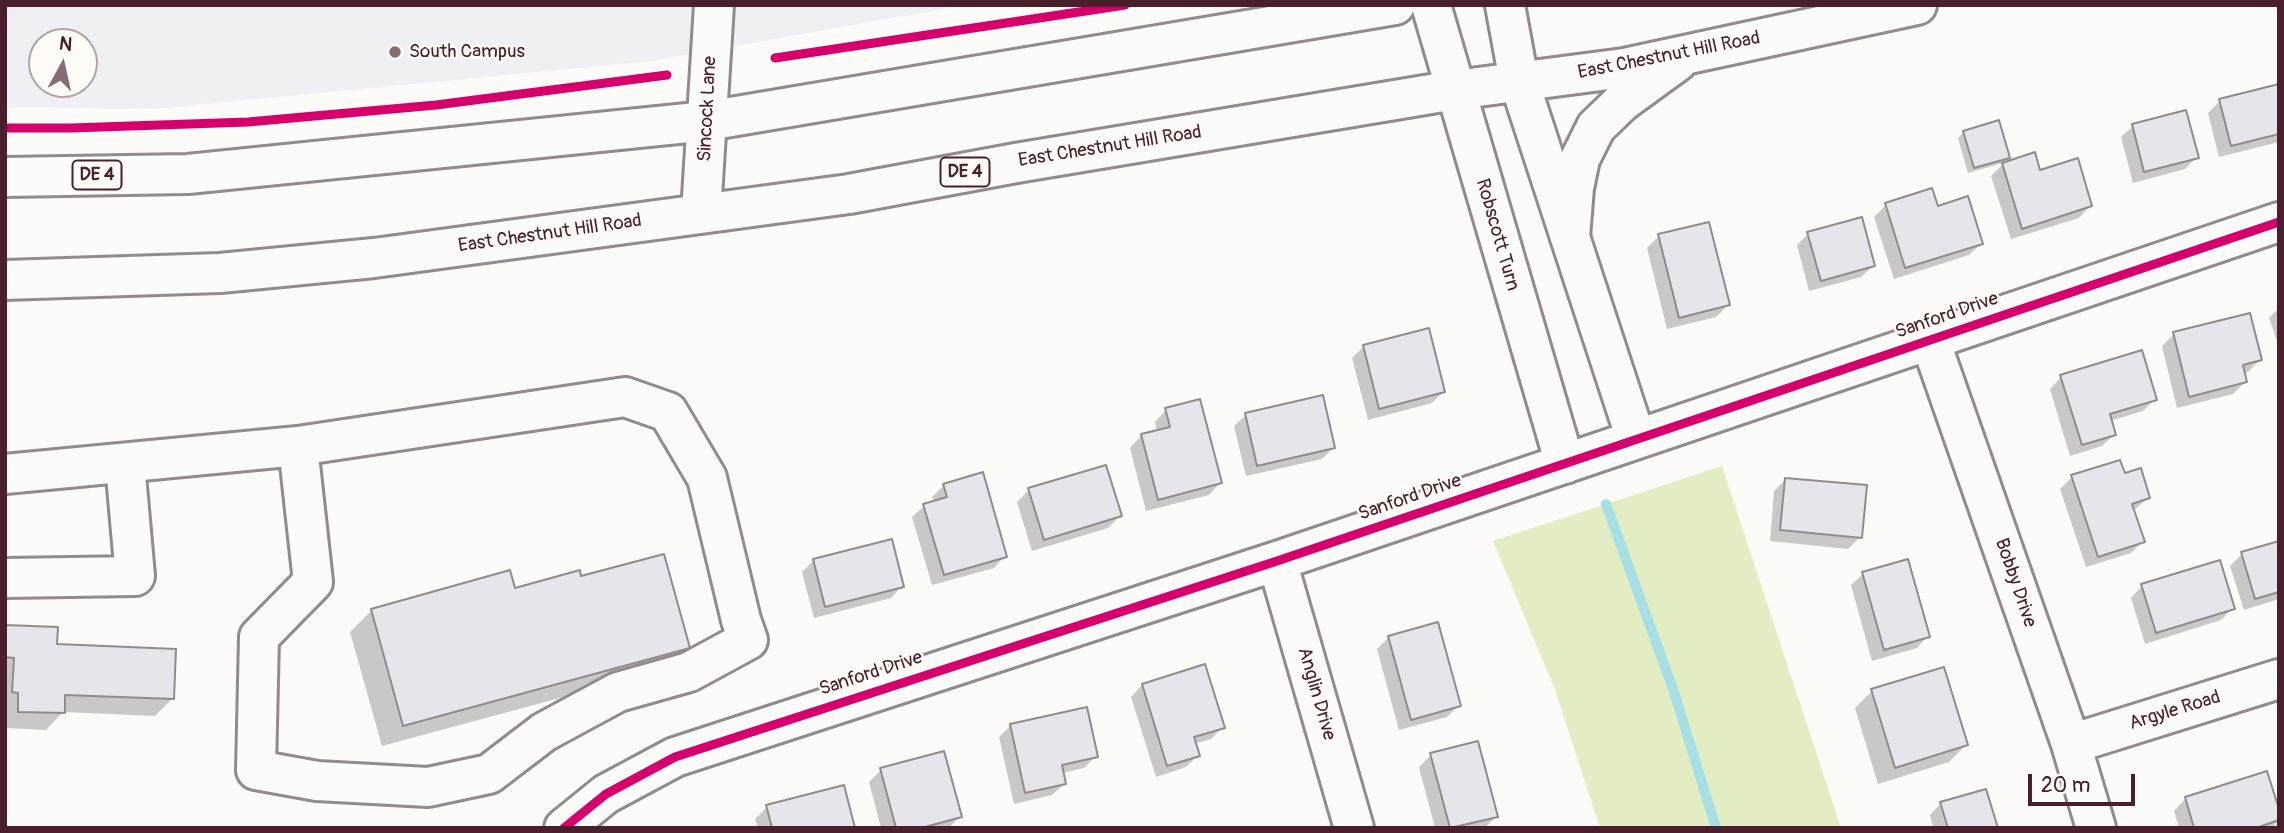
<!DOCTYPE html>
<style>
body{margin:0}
#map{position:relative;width:2284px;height:833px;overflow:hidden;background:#fcfbf8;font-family:Pangolin,sans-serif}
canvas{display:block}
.frame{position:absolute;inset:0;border:7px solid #4a1f2b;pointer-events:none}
.north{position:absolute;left:28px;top:28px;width:70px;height:70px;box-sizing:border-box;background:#fdfcf7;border:2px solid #b5a4a5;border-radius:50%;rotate:8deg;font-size:19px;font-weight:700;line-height:28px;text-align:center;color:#4a1f2b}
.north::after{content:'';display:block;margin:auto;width:24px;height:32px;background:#886c73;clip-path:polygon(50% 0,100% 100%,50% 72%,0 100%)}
.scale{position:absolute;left:2028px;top:774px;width:107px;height:32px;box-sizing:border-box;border:4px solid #4a1f2b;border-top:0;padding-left:9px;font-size:21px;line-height:24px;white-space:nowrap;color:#4a1f2b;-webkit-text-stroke:5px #fdfcf7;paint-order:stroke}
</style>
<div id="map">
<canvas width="2284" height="833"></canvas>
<div class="frame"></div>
<div class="north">N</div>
<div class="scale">20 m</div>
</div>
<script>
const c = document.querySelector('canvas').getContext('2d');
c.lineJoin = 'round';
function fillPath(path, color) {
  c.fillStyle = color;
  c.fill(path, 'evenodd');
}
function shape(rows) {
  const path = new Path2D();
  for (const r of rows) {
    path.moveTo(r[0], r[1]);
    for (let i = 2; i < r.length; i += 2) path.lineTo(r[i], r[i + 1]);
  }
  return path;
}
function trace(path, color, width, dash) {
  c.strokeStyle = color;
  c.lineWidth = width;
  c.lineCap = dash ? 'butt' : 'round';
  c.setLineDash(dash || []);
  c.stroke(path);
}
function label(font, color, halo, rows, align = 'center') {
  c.font = font + ' Pangolin,sans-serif';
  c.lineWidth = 5;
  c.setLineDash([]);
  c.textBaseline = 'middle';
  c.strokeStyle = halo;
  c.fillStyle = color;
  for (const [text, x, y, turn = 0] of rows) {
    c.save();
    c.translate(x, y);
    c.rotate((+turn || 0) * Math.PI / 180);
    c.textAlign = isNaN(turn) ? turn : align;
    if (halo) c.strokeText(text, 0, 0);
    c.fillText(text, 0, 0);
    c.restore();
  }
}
fillPath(shape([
 [5,5,966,5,652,61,152,109,5,107],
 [42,42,84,42,84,84,42,84]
]), '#f0f0f4');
fillPath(shape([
 [1722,466,1841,828,1600,828,1555,690,1493,541]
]), '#e3edc3');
fillPath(shape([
 [2279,85,2279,142,2219,157,2208,113,2220,101],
 [1998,122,2008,157,2003,163,1968,173,1958,138,1963,133],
 [2133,126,2197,157,2185,169,2133,183,2121,137],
 [2034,155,2039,172,2090,206,2079,218,2011,239,1991,176,2002,165],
 [1886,205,1937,208,1981,244,1969,255,1894,279,1874,217],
 [1808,234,1873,266,1861,277,1809,291,1797,245],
 [1659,236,1728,305,1716,317,1667,329,1647,248],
 [2279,308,2279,347,2269,318],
 [2174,334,2260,360,2248,372,2243,373,2245,382,2233,394,2177,408,2162,346],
 [1364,346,1443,392,1432,403,1368,420,1352,358],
 [2061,377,2155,399,2143,411,2110,421,2114,435,2102,446,2070,456,2050,389],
 [1166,410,1220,483,1209,495,1146,511,1130,448,1141,436,1157,432,1155,422],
 [1246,415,1334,447,1322,459,1246,476,1234,426],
 [1105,467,1120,516,1108,528,1032,551,1017,502,1029,490],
 [2124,476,2148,498,2133,511,2143,541,2131,553,2086,567,2060,489,2072,477],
 [1786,479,1860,537,1848,549,1770,541,1774,491],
 [944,485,1005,556,994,568,932,585,912,517,924,506,934,503,932,497],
 [891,541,902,586,891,598,814,618,802,572,813,561],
 [2279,543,2279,599,2244,610,2230,566,2242,554],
 [1863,574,1928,636,1917,648,1872,661,1851,585],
 [580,578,688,648,667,669,382,746,350,632,372,610],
 [2142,586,2233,608,2221,620,2145,644,2131,598],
 [5,627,55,645,172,699,155,716,63,712,46,730,5,728],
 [1389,637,1459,705,1447,717,1399,730,1377,649],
 [1142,685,1223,727,1211,739,1194,744,1198,755,1186,767,1156,777,1131,697],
 [1872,691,1966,745,1949,762,1878,784,1855,708],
 [1011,725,1096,756,1084,768,1062,773,1064,784,1052,795,1014,804,999,737],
 [1431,755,1496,816,1485,828,1435,828,1419,767],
 [881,770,960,816,949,828,881,828,869,782],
 [2266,773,2279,815,2279,820,2271,828,2179,828,2174,811,2185,799],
 [1941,803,1996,828,1933,828,1930,815],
 [767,807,853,828,758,828,755,819]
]), '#0003');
trace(shape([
 [1606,504,1674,692,1716,828]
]), '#a7e0e4', 10);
const building = shape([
 [2279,84,2279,134,2231,146,2219,99,2279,84],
 [2186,110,2199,158,2144,172,2132,124,2186,110],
 [1999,120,2010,158,1974,168,1963,131,1999,120],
 [2035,152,2040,170,2078,158,2092,206,2022,229,2002,163,2035,152],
 [1932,188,1938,206,1968,196,1983,244,1905,268,1885,203,1932,188],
 [1862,217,1875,266,1821,281,1807,232,1862,217],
 [1709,222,1730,305,1679,318,1658,234,1709,222],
 [2250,313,2262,360,2243,365,2247,382,2189,397,2173,332,2250,313],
 [1429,328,1445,392,1379,409,1363,345,1429,328],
 [2142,350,2157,400,2110,414,2116,435,2082,445,2060,375,2142,350],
 [1323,395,1335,448,1257,466,1245,413,1323,395],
 [1200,399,1222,483,1158,500,1141,434,1170,427,1165,408,1200,399],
 [2120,460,2125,473,2141,468,2150,498,2132,504,2145,542,2098,557,2071,475,2120,460],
 [1106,465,1122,516,1044,540,1028,488,1106,465],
 [983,472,1007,557,944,575,923,504,947,497,943,484,983,472],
 [1785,478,1867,485,1862,538,1780,530,1785,478],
 [892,539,904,587,825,607,813,559,892,539],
 [2279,541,2279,592,2255,599,2241,552,2279,541],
 [664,554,690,648,403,726,371,609,510,570,515,588,580,570,581,576,664,554],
 [1908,559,1930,637,1884,650,1862,572,1908,559],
 [2220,560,2235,609,2156,633,2141,584,2220,560],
 [1438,622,1461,706,1411,720,1388,636,1438,622],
 [5,625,58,627,57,644,176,649,174,699,65,695,65,713,18,712,18,693,12,692,14,658,5,657,5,625],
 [1205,664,1225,728,1194,737,1200,756,1167,766,1142,684,1205,664],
 [1944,667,1968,745,1895,768,1871,689,1944,667],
 [1087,707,1098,757,1062,765,1066,784,1025,793,1010,724,1087,707],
 [1478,741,1498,817,1450,828,1430,753,1478,741],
 [944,751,962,817,921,828,896,828,880,768,944,751],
 [2267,771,2279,809,2279,820,2256,828,2194,828,2185,797,2267,771],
 [844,785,855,828,772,828,766,805,844,785],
 [1986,789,1998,828,1948,828,1940,802,1986,789]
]);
fillPath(building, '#e5e5eb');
trace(building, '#928a8b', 2);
const minor = shape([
 [1431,5,1565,464],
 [1505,5,1519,81,1636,439],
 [701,213,714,5],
 [1930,340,2071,744,2096,828],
 [5,474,298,446,625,397,668,412,707,478,741,620,748,640,689,672,618,692,544,732,489,774,428,787,317,781,256,770,259,637,313,582,298,446],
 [1277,561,1354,828],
 [5,578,135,576,125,464],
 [2071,744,2279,679],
 [564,828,606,794,675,757,1277,561,2279,222]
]);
const major = shape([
 [5,177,188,174,707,121,1395,5],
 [1570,237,1574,188,1580,159,1596,127,1622,102,1677,62],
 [5,280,220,273,374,258,849,194,1016,163,1455,90,1624,68,1917,5]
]);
trace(minor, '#928a8b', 44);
trace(major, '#928a8b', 44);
trace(minor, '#fbfbf9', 38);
trace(major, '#fbfbf9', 38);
trace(shape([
 [775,58,1125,5],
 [5,128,71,128,248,122,436,105,667,75],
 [564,828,606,794,675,757,1277,561,2279,222]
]), '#d6006c', 9);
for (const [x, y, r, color] of [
 [395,52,7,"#886c73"]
]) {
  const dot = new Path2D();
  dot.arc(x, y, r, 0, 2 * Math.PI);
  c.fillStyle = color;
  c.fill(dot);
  trace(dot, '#fdfcf7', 2.5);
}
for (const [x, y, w] of [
 [965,172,49],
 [97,175,49]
]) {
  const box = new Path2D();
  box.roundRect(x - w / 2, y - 14.5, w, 29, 5);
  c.fillStyle = '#fdfcf7';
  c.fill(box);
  trace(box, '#4a1f2b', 2);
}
label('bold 18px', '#4a1f2b', null, [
 ["DE 4",965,172],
 ["DE 4",97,175]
]);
label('19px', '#4a1f2b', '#fdfcf7', [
 ["South Campus",409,52]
], 'left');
label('19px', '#4a1f2b', '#fdfcf7', [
 ["East Chestnut Hill Road",1669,56,-11],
 ["Sincock Lane",708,109,-87],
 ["East Chestnut Hill Road",1110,147,-9],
 ["East Chestnut Hill Road",550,234,-8],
 ["Robscott Turn",1497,235,74],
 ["Sanford Drive",1947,316,-19],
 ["Sanford Drive",1410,498,-19],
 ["Bobby Drive",2015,583,71],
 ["Sanford Drive",871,674,-18],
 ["Anglin Drive",1316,694,74],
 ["Argyle Road",2175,711,-17]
]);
</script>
